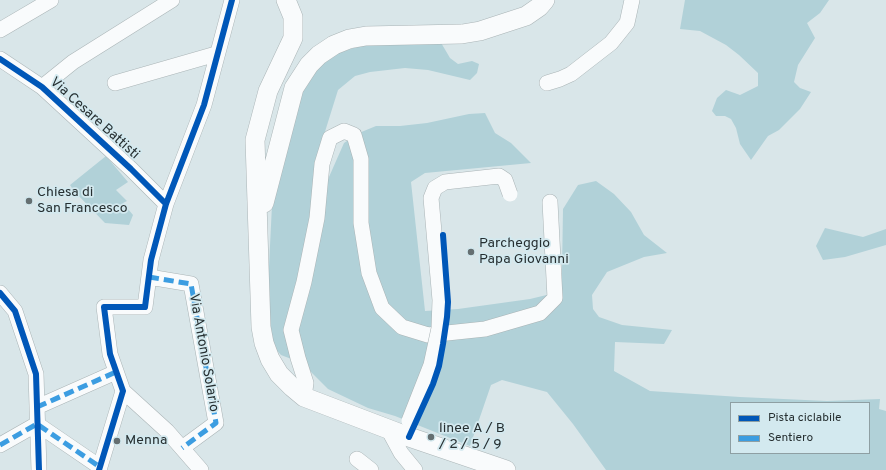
<!DOCTYPE html>
<style>
body{margin:0}
#map{position:relative;width:886px;height:470px;overflow:hidden;background:#d9e6e9;font-family:Overpass,sans-serif}
canvas{display:block}
.legend{position:absolute;left:730px;top:402px;width:140px;height:52px;box-sizing:border-box;background:#d3e9ef;border:1px solid #8e9fa3;margin:0;padding:5px 7px;list-style:none;font-size:12px;color:#262f31}
.legend li{display:flex;align-items:center;gap:8px;height:20px}
.legend b{width:20px;border:1px solid #8e9fa3}
</style>
<div id="map">
<canvas width="886" height="470"></canvas>
<ul class="legend">
<li><b style="height:5px;background:#0057b8"></b>Pista ciclabile</li>
<li><b style="height:5px;background:#3c9de1"></b>Sentiero</li>
</ul>
</div>
<script>
const c = document.querySelector('canvas').getContext('2d');
c.lineJoin = 'round';
function fillPath(path, color) {
  c.fillStyle = color;
  c.fill(path, 'evenodd');
}
function shape(rows) {
  const path = new Path2D();
  for (const r of rows) {
    path.moveTo(r[0], r[1]);
    for (let i = 2; i < r.length; i += 2) path.lineTo(r[i], r[i + 1]);
  }
  return path;
}
function trace(path, color, width, dash) {
  c.strokeStyle = color;
  c.lineWidth = width;
  c.lineCap = dash ? 'butt' : 'round';
  c.setLineDash(dash || []);
  c.stroke(path);
}
function label(font, color, halo, rows, align = 'center') {
  c.font = font + ' Overpass,sans-serif';
  c.lineWidth = 3.5;
  c.setLineDash([]);
  c.textBaseline = 'middle';
  c.strokeStyle = halo;
  c.fillStyle = color;
  for (const [text, x, y, turn = 0] of rows) {
    c.save();
    c.translate(x, y);
    c.rotate((+turn || 0) * Math.PI / 180);
    c.textAlign = isNaN(turn) ? turn : align;
    if (halo) c.strokeText(text, 0, 0);
    c.fillText(text, 0, 0);
    c.restore();
  }
}
fillPath(shape([
 [685,0,829,0,820,13,807,23,815,38,798,65,794,82,800,88,811,92,800,109,779,130,768,136,751,160,740,144,736,128,731,119,725,116,716,116,712,111,717,98,726,90,740,95,758,86,758,73,739,55,726,45,700,31,680,29],
 [440,41,450,58,458,64,472,61,479,64,477,73,470,80,428,70,405,68,370,72,355,76,338,90,323,138,325,186,344,143,359,133,376,126,400,126,427,123,469,114,485,113,495,133,511,143,531,163,425,173,411,182,425,311,458,309,530,299,559,292,562,271,563,209,578,185,596,181,614,194,631,212,644,235,667,253,644,257,607,272,592,295,593,309,599,317,622,325,672,330,664,344,615,342,614,371,650,391,740,397,827,401,880,399,879,409,886,411,886,470,606,470,573,424,547,392,502,380,491,385,470,446,395,416,368,408,328,389,307,368,294,360,281,355,271,344,267,307,272,205,300,95,319,67,336,54,368,43],
 [731,403,869,403,869,453,731,453],
 [106,156,128,182,116,190,127,201,123,203,133,215,129,225,105,223,74,191,70,185],
 [825,228,863,237,886,229,886,245,845,257,823,260,816,246]
]), '#b1d1d8');
const minor = shape([
 [0,30,51,0],
 [0,59,42,87,131,169,166,204],
 [115,83,216,54],
 [547,83,560,79,571,74,611,43,627,23,632,0],
 [42,87,73,62,172,0],
 [149,277,191,284,216,423,182,448],
 [0,293,15,311,36,374,39,470],
 [123,391,167,431,201,470],
 [304,397,306,383,298,358,291,330,304,282,317,218,322,164,330,138,344,131,354,135,361,159,361,223,369,273,382,308,402,327,428,335,485,329,540,313,555,298,550,202],
 [37,407,116,372],
 [37,424,100,467],
 [388,429,401,453,415,470],
 [0,445,37,424],
 [357,459,371,470],
 [99,470,123,391,110,354,104,307,145,307,151,260,166,204,204,105,232,0]
]);
const major = shape([
 [286,0,293,17,293,38,268,91,255,140,261,327,264,343,270,359,279,374,292,387,304,397,409,437,506,470],
 [264,203,294,88,309,65,319,55,334,45,349,39,366,36,462,34,480,31,526,16,539,7,545,0]
]);
trace(minor, '#aab4b6', 16);
trace(major, '#aab4b6', 20);
trace(minor, '#f9fbfc', 15);
trace(major, '#f9fbfc', 19);
const minorBridge = shape([
 [409,421,431,365,439,328,440,300,431,198,435,188,445,182,499,176,505,180,510,194]
]);
trace(minorBridge, '#aab4b6', 16, []);
trace(minorBridge, '#f9fbfc', 15);
trace(shape([
 [149,277,191,284,216,423,182,448],
 [37,407,116,372],
 [0,445,37,424,100,467]
]), '#3c9de1', 5, [10, 5]);
trace(shape([
 [0,59,42,87,131,169,166,204],
 [0,293,15,311,36,374,39,470],
 [409,437,433,384,439,366,443,344,447,317,448,302,443,235],
 [99,470,123,391,110,354,104,307,145,307,151,260,166,204,204,105,232,0]
]), '#0057b8', 6);
for (const [x, y, r, color] of [
 [29,201,4,"#656f71"],
 [471,252,4,"#656f71"],
 [431,437,4,"#656f71"],
 [117,441,4,"#656f71"]
]) {
  const dot = new Path2D();
  dot.arc(x, y, r, 0, 2 * Math.PI);
  c.fillStyle = color;
  c.fill(dot);
  trace(dot, '#d3e9ef', 1.5);
}
label('14px', '#262f31', '#d3e9ef', [
 ["Via Cesare Battisti",94,119,42],
 ["Via Antonio Solario",203,353,80]
]);
label('14px', '#262f31', '#d3e9ef', [
 ["Chiesa di",37,193],
 ["San Francesco",37,209],
 ["Parcheggio",479,244],
 ["Papa Giovanni",479,260],
 ["linee A / B",439,429],
 ["/ 2 / 5 / 9",439,445],
 ["Menna",125,441]
], 'left');
</script>
